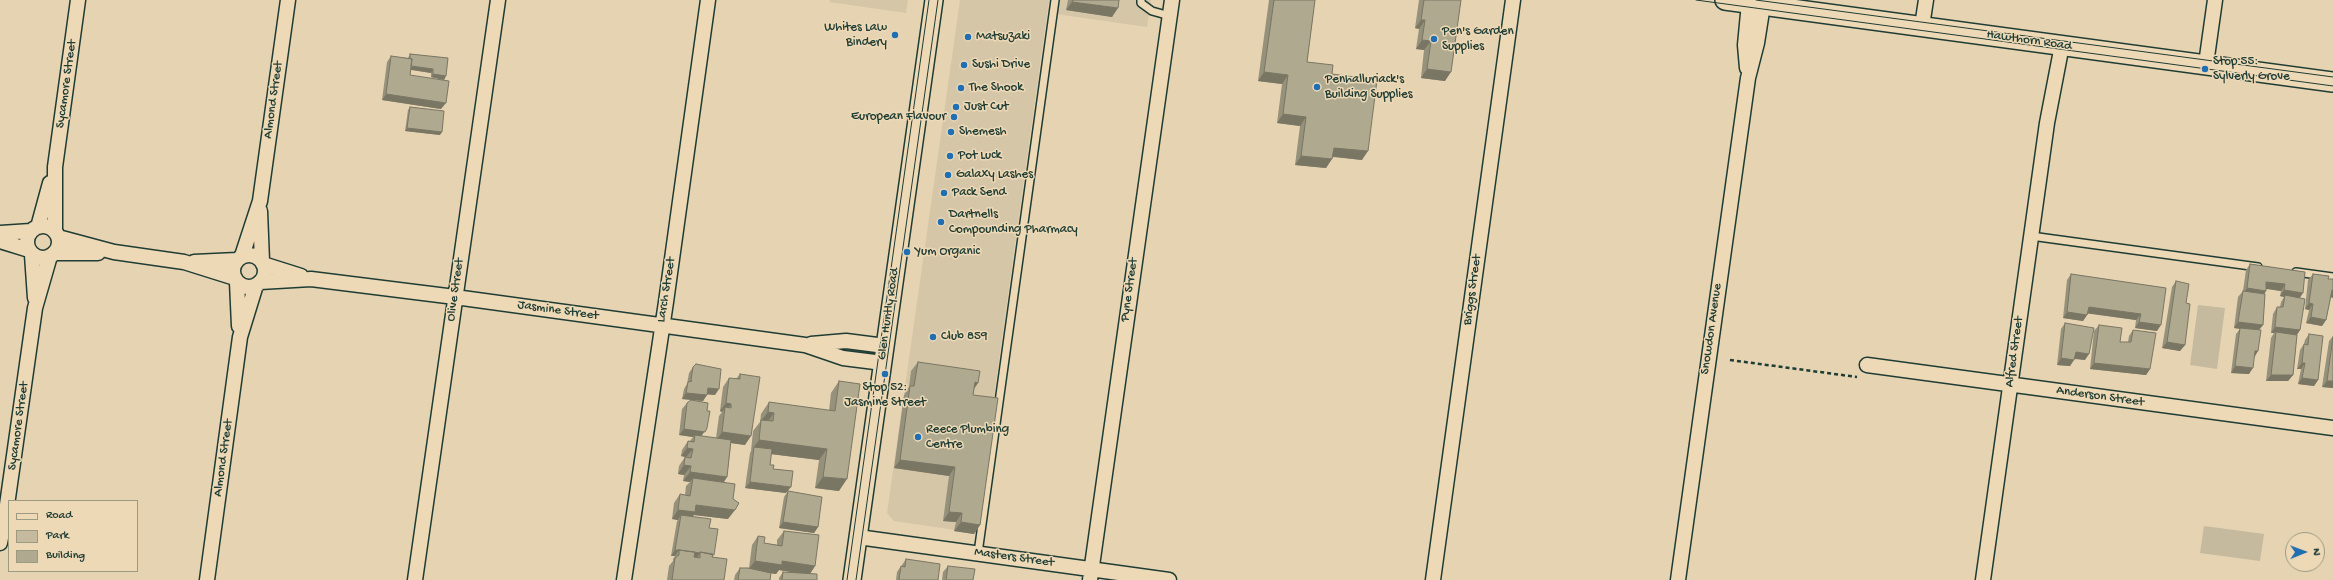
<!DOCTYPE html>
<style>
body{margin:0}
#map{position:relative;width:2333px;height:580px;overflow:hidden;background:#e6d3b2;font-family:"Gochi Hand",sans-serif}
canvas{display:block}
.legend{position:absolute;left:8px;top:500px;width:130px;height:72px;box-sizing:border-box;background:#eed9b7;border:1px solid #9b9b83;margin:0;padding:5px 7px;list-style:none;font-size:12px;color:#1f3d34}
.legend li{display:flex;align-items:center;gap:8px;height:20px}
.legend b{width:20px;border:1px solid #9b9b83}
.north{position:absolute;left:2285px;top:532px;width:40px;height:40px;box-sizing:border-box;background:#eed9b7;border:1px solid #9b9b83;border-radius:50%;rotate:89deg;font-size:11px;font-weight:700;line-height:16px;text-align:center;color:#1f3d34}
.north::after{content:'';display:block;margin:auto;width:14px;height:18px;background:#1f6fb2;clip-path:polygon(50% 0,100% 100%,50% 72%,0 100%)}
</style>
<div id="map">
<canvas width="2333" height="580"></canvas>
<ul class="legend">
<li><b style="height:5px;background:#eed9b7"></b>Road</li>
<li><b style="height:11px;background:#c5ba9d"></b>Park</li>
<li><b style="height:11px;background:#afa98f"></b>Building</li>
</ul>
<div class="north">N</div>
</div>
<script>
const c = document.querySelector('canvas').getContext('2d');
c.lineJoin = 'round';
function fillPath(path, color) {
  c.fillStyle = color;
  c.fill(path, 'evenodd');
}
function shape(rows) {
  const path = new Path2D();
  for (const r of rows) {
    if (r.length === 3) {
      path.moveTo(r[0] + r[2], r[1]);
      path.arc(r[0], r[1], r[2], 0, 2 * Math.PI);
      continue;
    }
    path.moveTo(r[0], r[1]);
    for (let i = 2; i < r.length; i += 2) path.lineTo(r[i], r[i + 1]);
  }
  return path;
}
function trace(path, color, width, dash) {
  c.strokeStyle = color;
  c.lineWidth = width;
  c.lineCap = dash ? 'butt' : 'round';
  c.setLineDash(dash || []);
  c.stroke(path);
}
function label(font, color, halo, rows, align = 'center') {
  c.font = font + ' "Gochi Hand",sans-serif';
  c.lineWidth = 3;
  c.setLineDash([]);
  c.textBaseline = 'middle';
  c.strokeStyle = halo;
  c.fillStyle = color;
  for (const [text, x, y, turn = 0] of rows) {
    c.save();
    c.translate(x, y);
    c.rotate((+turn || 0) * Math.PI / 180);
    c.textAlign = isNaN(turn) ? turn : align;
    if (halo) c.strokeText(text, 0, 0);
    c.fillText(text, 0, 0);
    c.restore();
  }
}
fillPath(shape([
 [830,0,908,0,906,13,829,2],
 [960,0,1049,0,975,533,894,521,887,513],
 [1057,0,1151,0,1147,27,1056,14]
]), '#d6c6a8');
fillPath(shape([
 [2198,305,2225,308,2217,369,2190,365],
 [2204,526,2264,534,2260,561,2200,553]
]), '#c5ba9d');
const service = shape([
 [1141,0,1141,3,1152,11,1170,16],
 [2031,236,2258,267],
 [2296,272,2333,277],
 [978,553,1055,0]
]);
const minor = shape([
 [1922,26,1926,0],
 [2206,64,2215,0],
 [1747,68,1745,45,1749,3],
 [260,211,262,261],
 [43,242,16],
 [38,227,50,183],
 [55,232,55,167,78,0],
 [0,233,31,231],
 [58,237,114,252,184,262,235,278],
 [0,241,29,250],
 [54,253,98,253],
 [249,271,16],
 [32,255,35,298],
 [242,256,260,201,288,0],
 [194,262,237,260],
 [263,264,301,276],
 [237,282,239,326],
 [260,282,311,279,455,297,805,345,843,358,883,363],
 [811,344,846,341,885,346],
 [1867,365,2333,428],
 [858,537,1169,580],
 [0,543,6,512,35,308,50,256],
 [207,580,240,337,256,285],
 [415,580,498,0],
 [624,580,666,302,708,0],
 [1090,580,1172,0],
 [1433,580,1513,0],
 [1678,580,1748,78,1757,43,1763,5],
 [1983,580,2047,123,2062,45]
]);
const tertiary = shape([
 [852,580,934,0]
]);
const secondary = shape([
 [1725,0,2333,82]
]);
trace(service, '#1f3d34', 10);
trace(minor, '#1f3d34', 17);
trace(tertiary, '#1f3d34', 20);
trace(secondary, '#1f3d34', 22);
trace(shape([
 [1730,360,1857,377]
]), '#1f3d34', 2.5, [4, 3]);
trace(service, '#eed9b7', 7);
trace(minor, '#eed9b7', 14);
trace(tertiary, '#eed9b7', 17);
trace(secondary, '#eed9b7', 19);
trace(shape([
 [1696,0,2333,86],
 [1756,0,2333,77],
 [847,580,929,0],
 [856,580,938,0]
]), '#1f3d34', 1);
fillPath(shape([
 [1068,0,1119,0,1112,17,1066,10],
 [1269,0,1315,0,1307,62,1332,74,1362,160,1333,157,1326,168,1295,165,1300,126,1277,123,1282,84,1258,81],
 [1419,0,1461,0,1445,81,1421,78,1424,50,1416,49,1419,29,1415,28],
 [410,54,448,58,444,80,431,77,431,73,411,70,410,75,441,109,382,100,387,62,391,56,408,58],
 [410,107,440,135,405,131,408,110],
 [2250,264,2305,272,2300,298,2300,330,2297,335,2293,375,2288,381,2266,381,2271,338,2274,333,2271,333,2273,314,2277,307,2280,307,2281,302,2284,297,2280,296,2281,291,2266,289,2265,293,2263,325,2259,330,2254,357,2249,374,2231,373,2236,334,2240,329,2234,328,2238,297,2243,291,2246,270],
 [2071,274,2166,288,2157,331,2135,328,2136,320,2088,313,2087,315,2083,321,2063,318,2067,280],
 [2313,274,2328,279,2333,298,2331,297,2326,320,2322,326,2306,323,2309,310,2305,309,2308,280],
 [2176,281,2185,345,2180,351,2162,348,2172,287],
 [2065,323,2085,360,2074,359,2070,366,2057,365,2061,329],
 [2099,325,2120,342,2128,342,2129,336,2133,330,2150,369,2146,375,2090,369,2094,331],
 [2309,334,2318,380,2314,386,2298,384,2301,369,2297,369,2300,350,2304,344,2305,340],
 [2333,336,2333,388,2322,387,2329,341],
 [918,362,974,388,973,395,980,525,974,534,954,531,956,522,943,521,949,476,894,468,904,395,909,387,911,371],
 [693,367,715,395,707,394,703,401,682,399,684,389,687,384,689,373],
 [740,374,745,445,731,443,727,477,724,482,728,519,694,515,692,517,709,528,713,557,724,580,667,580,669,566,673,561,673,559,675,556,671,556,677,521,678,520,672,519,674,503,680,494,685,495,686,486,690,482,683,481,684,475,678,474,679,466,685,457,681,456,682,450,688,441,690,441,693,437,679,435,682,409,687,403,702,436,716,438,719,416,722,412,720,411,723,387,729,378,736,379],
 [839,381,839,491,815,488,819,460,771,454,770,465,773,469,786,493,745,488,750,453,751,451,753,431,760,422,761,414,769,402,829,411,831,393],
 [788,491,818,527,814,533,779,528,784,497],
 [784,531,815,566,810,574,817,580,779,580,779,578,783,572,792,572,779,570,776,574,771,573,770,580,734,580,735,575,740,568,749,568,752,545,758,536,764,543,777,545,777,540],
 [906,559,938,580,896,580,897,572,901,566,902,566,902,565],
 [948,566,973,580,942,580,943,572]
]), '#96917b');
fillPath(shape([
 [1072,2,1118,8,1112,17,1066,10],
 [1421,20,1425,20,1419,29,1415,28],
 [1422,40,1431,41,1424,50,1416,49],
 [409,66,433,69,431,73,407,69],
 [1427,69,1451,72,1445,81,1421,78],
 [1264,72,1288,75,1282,84,1258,81],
 [433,74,446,76,444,80,431,77],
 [386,94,446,103,441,109,382,100],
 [1283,114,1306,117,1300,126,1277,123],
 [407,128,442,132,440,135,405,131],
 [1334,148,1368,151,1362,160,1328,156],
 [1301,156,1332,159,1326,168,1295,165],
 [2266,282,2285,284,2281,291,2262,288],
 [2247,288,2266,291,2262,297,2242,295],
 [2284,290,2303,293,2299,299,2285,295,2284,297,2280,296],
 [2332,290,2333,290,2333,298,2328,296],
 [2309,303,2313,304,2309,310,2305,309],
 [2089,307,2141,314,2136,320,2084,313],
 [2067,312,2087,315,2083,321,2063,318],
 [2311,317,2326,320,2322,326,2306,323],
 [2139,322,2161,325,2157,331,2135,328],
 [2238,322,2263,325,2258,331,2234,328],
 [2275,327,2300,330,2296,336,2276,332,2274,333,2271,333],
 [2167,342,2185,345,2180,351,2162,348],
 [2255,351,2258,351,2254,358],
 [2076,352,2089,354,2085,360,2071,358],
 [2061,358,2074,360,2070,366,2057,365],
 [2094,363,2150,369,2146,375,2090,369],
 [2302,363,2305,363,2301,369,2297,369],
 [2235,366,2253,368,2249,374,2231,373],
 [2271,375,2293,375,2288,381,2266,381],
 [2302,378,2318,380,2314,386,2298,384],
 [2327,381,2333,381,2333,388,2322,387],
 [975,382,978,383,972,392],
 [708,388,719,389,715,395,704,394],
 [686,393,707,395,703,401,682,399],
 [726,403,731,404,725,413,725,407,722,412,720,411],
 [768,412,774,413,766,424,761,421],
 [707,428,700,438,695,435,693,437,679,435,684,429],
 [722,432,751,436,745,445,716,441],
 [759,440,827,449,819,460,754,452,754,447,751,451],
 [687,448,693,449,686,457,681,456],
 [900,460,955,467,949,476,894,468],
 [684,465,691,466,684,475,678,474],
 [690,472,727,477,721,486,693,478,690,482,683,481],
 [823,477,847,479,839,491,815,488],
 [750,482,791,487,786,493,745,488],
 [696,505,735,510,728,519,694,515,689,521,681,515,678,520,672,519,678,510],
 [949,512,962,513,956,522,943,521],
 [783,522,818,527,814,533,779,528],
 [961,522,980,525,974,534,954,531],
 [675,550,679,550,675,556,671,556],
 [679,550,700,553,696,559,679,555],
 [755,561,782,561,815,566,809,575,779,570,776,574,748,570]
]), '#7a7664');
const building = shape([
 [1073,0,1119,0,1118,8,1072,2,1073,0],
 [1274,0,1315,0,1307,62,1333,65,1332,74,1377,80,1368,151,1334,148,1332,159,1301,156,1306,117,1283,114,1288,75,1264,72,1274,0],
 [1424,0,1461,0,1451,72,1427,69,1431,41,1422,40,1425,20,1421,20,1424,0],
 [410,54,448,58,446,76,433,74,433,69,411,66,412,59,410,58,410,54],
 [391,56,412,59,410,75,449,81,446,103,386,94,391,56],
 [410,107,444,111,442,132,407,128,410,107],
 [2250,264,2305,272,2303,293,2284,290,2285,284,2266,282,2266,291,2247,288,2250,264],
 [2071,274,2166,288,2161,325,2139,322,2141,314,2089,307,2087,315,2067,312,2071,274],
 [2313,274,2329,276,2328,279,2333,279,2333,290,2332,290,2326,320,2311,317,2313,304,2309,303,2313,274],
 [2176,281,2189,284,2186,303,2190,304,2185,345,2167,342,2176,281],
 [2243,291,2265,294,2263,325,2238,322,2243,291],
 [2285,295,2305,299,2300,330,2275,327,2277,307,2283,307,2285,295],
 [2065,323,2094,328,2089,354,2076,352,2074,360,2061,358,2065,323],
 [2099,325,2122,328,2120,342,2131,342,2133,330,2156,333,2150,369,2094,363,2099,325],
 [2240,328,2261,330,2258,351,2255,351,2253,368,2235,366,2240,328],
 [2276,332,2297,335,2293,375,2271,375,2276,332],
 [2309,334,2323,336,2318,380,2302,378,2305,363,2302,363,2304,344,2308,345,2309,334],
 [2333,337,2333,381,2327,381,2333,337],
 [918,362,980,371,978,383,975,382,973,395,998,398,980,525,961,522,962,513,949,512,955,467,900,460,910,386,914,386,918,362],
 [696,364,721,369,719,389,708,388,707,395,686,393,688,382,692,381,691,380,693,367,696,364],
 [740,374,760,377,751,436,722,432,725,407,731,408,731,404,726,403,729,378,740,379,740,374],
 [839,381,860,384,847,479,823,477,827,449,759,440,761,420,773,421,774,413,768,412,769,402,835,411,839,381],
 [691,400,708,403,707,411,710,411,707,428,705,432,684,429,687,403,691,400],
 [695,435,731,440,727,477,690,472,691,466,684,465,685,457,691,458,693,449,687,448,688,441,694,442,695,435],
 [754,447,772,449,770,465,774,465,773,469,793,471,791,487,750,482,754,447],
 [693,478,735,484,733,499,739,503,735,510,696,505,695,512,678,510,680,494,690,496,693,478],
 [788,491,822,497,818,527,783,522,788,491],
 [681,515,711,519,709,528,718,529,714,555,700,552,700,553,679,550,675,550,681,515],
 [784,531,819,535,815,566,782,561,782,565,755,561,758,536,765,537,764,543,782,546,784,531],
 [679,550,695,552,694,557,700,558,700,552,713,554,712,557,727,559,724,580,672,580,675,558,679,555,679,550],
 [906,559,940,564,938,580,899,580,901,566,905,567,906,559],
 [948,566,975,569,973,580,946,580,948,566],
 [740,568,748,568,771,573,770,580,738,580,740,568],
 [783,572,817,574,817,580,782,580,783,572]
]);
fillPath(building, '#afa98f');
trace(building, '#7a7664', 1);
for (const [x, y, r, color] of [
 [895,35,4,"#1f6fb2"],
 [968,37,4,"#1f6fb2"],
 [1434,39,4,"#1f6fb2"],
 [964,65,4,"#1f6fb2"],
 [2205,69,4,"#1f6fb2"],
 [1317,87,4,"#1f6fb2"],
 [961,88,4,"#1f6fb2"],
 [956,107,4,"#1f6fb2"],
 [954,117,4,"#1f6fb2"],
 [951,132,4,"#1f6fb2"],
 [950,156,4,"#1f6fb2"],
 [948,175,4,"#1f6fb2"],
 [944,193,4,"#1f6fb2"],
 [941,222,4,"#1f6fb2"],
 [907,252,4,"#1f6fb2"],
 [933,337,4,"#1f6fb2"],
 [885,374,4,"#1f6fb2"],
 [918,437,4,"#1f6fb2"]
]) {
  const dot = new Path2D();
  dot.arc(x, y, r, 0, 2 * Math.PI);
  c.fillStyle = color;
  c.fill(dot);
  trace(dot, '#eed9b7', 1.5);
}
label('13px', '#1f3d34', '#eed9b7', [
 ["Whites Law",887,28,"right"],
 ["Bindery",887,43,"right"],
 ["Pen's Garden",1442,32],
 ["Supplies",1442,47],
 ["Matsuzaki",976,37],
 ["Stop 55:",2213,62],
 ["Sylverly Grove",2213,77],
 ["Sushi Drive",972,65],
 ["Penhalluriack's",1325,80],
 ["Building Supplies",1325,95],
 ["The Shook",969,88],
 ["Just Cut",964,107],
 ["European Flavour",946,117,"right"],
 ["Shemesh",959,132],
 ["Pot Luck",958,156],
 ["Galaxy Lashes",956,175],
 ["Pack Send",952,193],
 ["Dartnells",949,215],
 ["Compounding Pharmacy",949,230],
 ["Yum Organic",915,252],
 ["Club 859",941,337],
 ["Stop 52:",885,388,"center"],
 ["Jasmine Street",885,403,"center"],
 ["Reece Plumbing",926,430],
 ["Centre",926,445]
], 'left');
label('13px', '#1f3d34', '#eed9b7', [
 ["Hawthorn Road",2029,41,8],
 ["Sycamore Street",67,84,-82],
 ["Almond Street",274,100,-82],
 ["Olive Street",456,290,-82],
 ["Larch Street",667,290,-81],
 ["Pyne Street",1130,290,-82],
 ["Briggs Street",1473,290,-82],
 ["Jasmine Street",558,311,8],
 ["Glen Huntly Road",889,314,-82],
 ["Snowdon Avenue",1712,329,-82],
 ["Alfred Street",2015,352,-82],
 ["Anderson Street",2100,397,8],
 ["Sycamore Street",19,426,-82],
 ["Almond Street",224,458,-82],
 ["Masters Street",1014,558,8]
]);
</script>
